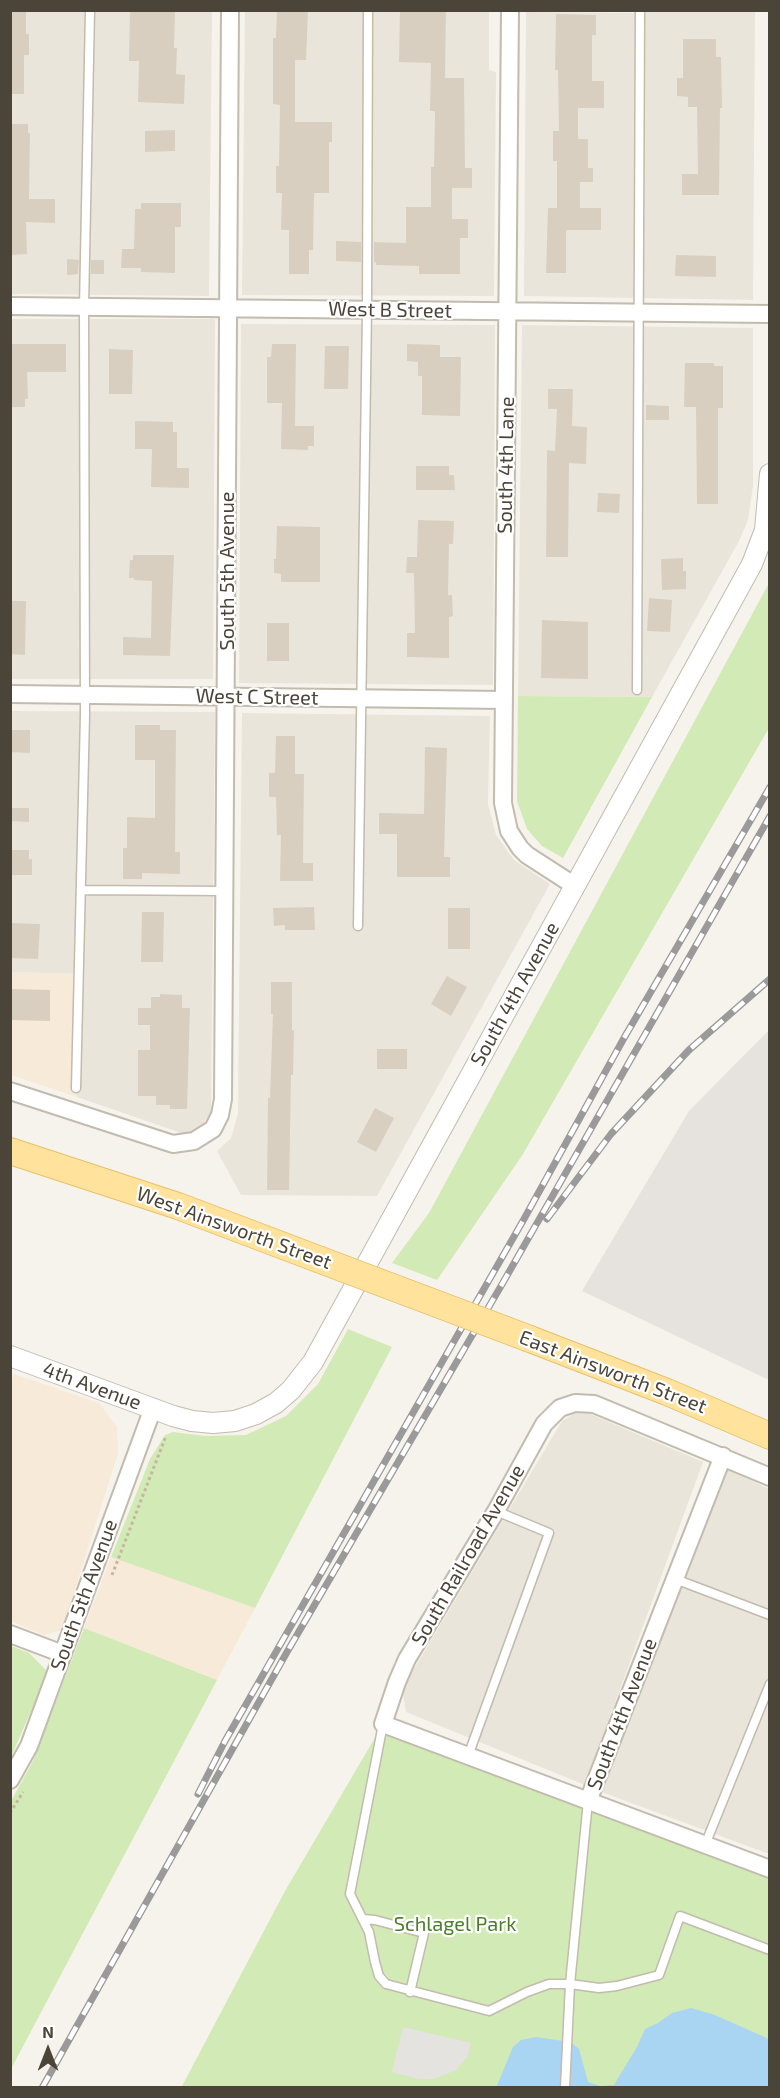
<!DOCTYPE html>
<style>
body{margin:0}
#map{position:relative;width:780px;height:2098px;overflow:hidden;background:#f6f3ec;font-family:"Exo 2",sans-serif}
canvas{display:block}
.frame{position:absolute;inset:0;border:12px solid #4b4439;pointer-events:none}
.north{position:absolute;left:18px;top:2020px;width:60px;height:60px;-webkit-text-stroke:4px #fff;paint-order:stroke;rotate:0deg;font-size:16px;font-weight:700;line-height:24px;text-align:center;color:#4b4439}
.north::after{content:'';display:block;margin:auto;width:21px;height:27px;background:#4b4439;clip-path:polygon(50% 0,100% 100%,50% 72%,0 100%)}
</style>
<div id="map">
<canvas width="780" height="2098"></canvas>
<div class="frame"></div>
<div class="north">N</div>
</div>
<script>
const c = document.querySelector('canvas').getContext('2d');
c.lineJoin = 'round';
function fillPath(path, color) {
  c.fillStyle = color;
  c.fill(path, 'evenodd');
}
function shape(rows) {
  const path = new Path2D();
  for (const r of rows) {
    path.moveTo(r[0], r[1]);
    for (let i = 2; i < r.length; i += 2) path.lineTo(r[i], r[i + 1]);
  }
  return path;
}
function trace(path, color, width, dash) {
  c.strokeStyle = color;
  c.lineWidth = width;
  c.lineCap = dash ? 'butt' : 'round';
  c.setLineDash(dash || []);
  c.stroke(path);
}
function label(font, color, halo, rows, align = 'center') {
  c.font = font + ' "Exo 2",sans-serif';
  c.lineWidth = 4.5;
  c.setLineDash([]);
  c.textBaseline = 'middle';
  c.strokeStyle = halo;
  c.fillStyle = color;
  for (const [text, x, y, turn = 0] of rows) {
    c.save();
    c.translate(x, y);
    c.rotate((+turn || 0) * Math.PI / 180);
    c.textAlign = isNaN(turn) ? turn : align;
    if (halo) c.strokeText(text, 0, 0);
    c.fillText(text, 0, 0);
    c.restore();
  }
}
fillPath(shape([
 [642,10,755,11,753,300,524,296,526,12,642,13],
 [11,11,212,11,209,296,11,294],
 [245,11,489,11,489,70,496,72,494,296,242,295],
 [11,319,215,319,213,679,11,679],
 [241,324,495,325,493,685,239,683],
 [522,325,753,328,753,486,748,520,739,541,652,697,518,696],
 [11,711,215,712,211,1113,199,1129,184,1134,77,1097,78,974,11,972],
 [242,713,490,716,488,804,496,835,514,860,550,884,377,1196,241,1195,217,1151,231,1138,238,1114],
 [575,1413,590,1414,703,1462,585,1785,406,1712,402,1689,562,1421],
 [727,1469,769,1489,769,1854,599,1791]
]), '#eae5da');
fillPath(shape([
 [11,972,78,974,77,1097,11,1075],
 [14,1374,99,1403,117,1427,118,1453,62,1630,44,1635,11,1621,10,1383],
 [111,1557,255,1608,217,1680,84,1628]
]), '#f7ead8');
fillPath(shape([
 [769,1030,769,1380,582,1291,689,1111]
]), '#e6e2dd');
fillPath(shape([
 [769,583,769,728,523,1154,437,1280,392,1263,429,1213],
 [518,696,652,697,563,858,542,846,527,829,517,801],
 [348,1329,392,1347,255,1608,111,1557,150,1459,165,1435,173,1432,205,1436,246,1435,286,1416,318,1384],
 [84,1628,217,1680,11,2069,11,1801,33,1761],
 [11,1646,29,1653,48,1672,11,1757],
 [383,1724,769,1869,769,2087,181,2088,285,1891]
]), '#d2eab5');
fillPath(shape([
 [403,2027,471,2043,467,2057,456,2070,434,2079,419,2079,392,2072]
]), '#e5e3e0');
fillPath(shape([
 [691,2008,715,2015,769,2039,769,2087,496,2088,513,2047,521,2040,536,2037,570,2042,579,2049,588,2082,600,2086,614,2085,637,2047,645,2029,658,2023,672,2013]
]), '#a9d4f2');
fillPath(shape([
 [10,10,26,10,26,34,29,34,29,55,24,55,24,94,10,94],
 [130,10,175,10,174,48,177,48,176,74,185,75,184,104,138,102,139,61,129,61],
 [277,10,308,10,306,60,295,60,295,122,332,122,332,142,329,142,329,193,314,193,313,250,309,250,309,274,289,274,289,230,281,230,282,193,276,193,276,166,279,166,280,105,273,104,273,38,276,38],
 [400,10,446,10,445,78,464,78,465,168,472,168,472,188,452,188,452,219,468,219,468,238,460,238,460,274,419,274,419,266,376,265,376,262,374,262,374,242,406,243,406,207,431,207,431,167,434,167,435,111,430,111,431,63,399,62],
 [556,14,596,15,596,35,592,35,592,81,604,81,604,108,578,108,578,139,588,139,588,168,593,168,593,182,580,182,580,208,601,208,601,230,566,230,566,273,546,273,548,208,557,208,557,161,553,161,553,131,559,131,558,70,555,70],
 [683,39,716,39,716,57,721,57,722,108,720,108,719,195,682,195,682,174,698,174,697,107,688,107,688,97,677,96,677,78,683,78],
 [10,124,28,124,28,133,30,133,29,199,55,199,55,223,26,222,27,254,10,255],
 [175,130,175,151,145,152,145,131],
 [141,203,181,203,181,227,175,227,175,273,141,272,141,268,121,268,122,249,134,249,135,209,141,209],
 [336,241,361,242,361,262,336,261],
 [676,255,716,256,716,277,675,276],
 [67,259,79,260,78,274,67,275],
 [91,260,104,260,104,274,91,274],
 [10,344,66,344,66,372,27,372,28,399,25,399,25,407,10,407],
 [272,344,296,344,295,426,314,426,314,446,308,446,308,450,281,449,282,403,267,403,267,357,271,357],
 [407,344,440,345,440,357,461,357,460,416,422,415,422,376,418,376,418,362,407,361],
 [325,346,349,346,348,389,324,389],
 [109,349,133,350,132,394,109,394],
 [685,363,714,363,714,366,723,366,723,408,718,408,718,504,697,504,696,407,684,407],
 [548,389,573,389,572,426,587,427,586,464,569,463,568,557,546,557,547,450,555,451,557,409,548,409],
 [646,405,669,406,669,420,646,420],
 [135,421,173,422,173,432,177,432,177,468,189,468,189,488,151,487,152,449,135,449],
 [416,466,449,466,449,475,454,475,455,490,416,490],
 [598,493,620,494,619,513,597,512],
 [418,520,454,521,453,544,449,544,448,595,452,595,453,616,449,617,449,658,407,657,407,633,415,633,414,573,406,573,407,557,417,557],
 [277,526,320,527,320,582,281,582,281,574,274,573,274,559,276,559],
 [133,555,174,555,170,656,123,655,123,637,151,638,152,581,134,580,134,578,129,578,130,560,133,560],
 [683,558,683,571,686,571,686,589,662,590,661,559],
 [649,598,672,600,670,632,647,631],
 [10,601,26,601,25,655,10,654],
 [542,620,588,622,588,679,541,678],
 [267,623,289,623,289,661,267,661],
 [135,725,160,725,160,730,176,730,175,852,180,852,180,874,142,873,142,879,123,879,123,848,127,848,127,817,155,818,155,760,135,760],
 [10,730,30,730,30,753,10,752],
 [276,736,295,736,295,774,304,774,303,863,313,863,313,881,280,881,281,835,277,835,276,797,269,797,269,773,275,773],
 [425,747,447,748,444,857,450,857,450,877,397,877,397,834,379,834,379,813,424,814],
 [10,808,29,808,29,822,10,821],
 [10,850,29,850,29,859,32,859,32,875,10,875],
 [314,907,315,930,285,930,285,925,274,926,273,908],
 [448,908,470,908,470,949,448,949],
 [142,912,164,912,163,962,141,962],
 [10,923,40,924,38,959,10,958],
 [447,976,467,987,451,1016,431,1004],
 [271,982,292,982,292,1030,294,1030,293,1075,291,1075,289,1190,267,1190,268,1098,270,1098,273,1014,271,1014],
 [10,989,50,990,50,1021,10,1020],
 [160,994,182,995,182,1008,190,1008,187,1109,170,1109,170,1105,156,1105,156,1096,138,1096,138,1050,150,1050,150,1025,138,1025,138,1008,151,1008,151,997,160,997],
 [377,1049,407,1049,407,1069,377,1069],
 [375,1108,394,1118,376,1152,357,1142]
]), '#d8cfc1');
const service = shape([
 [637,690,640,10],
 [81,890,225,891],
 [358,926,367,310,368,10],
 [76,1088,85,715,84,307,90,10],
 [675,1579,770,1615],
 [383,1724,350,1894,369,1932,375,1962,379,1976,386,1984,489,2011,527,1992,549,1984,570,1984,599,1988,617,1986,659,1975,680,1916,770,1950],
 [468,1756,549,1533,496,1511],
 [705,1845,770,1684],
 [363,1919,375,1920,424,1933,410,1992],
 [565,2088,570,1984,588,1801]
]);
const minor = shape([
 [510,10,503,803,509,831,520,848,527,855,575,886],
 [10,306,770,314],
 [10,694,503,700],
 [10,1091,173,1144,194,1141,213,1129,220,1115,223,1099,230,10],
 [770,1477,594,1404,575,1403,560,1408,544,1424,496,1511,407,1659,397,1682,383,1724,770,1869],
 [10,1634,63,1654],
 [10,1780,29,1746,153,1408],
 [588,1801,723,1456]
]);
const tertiary = shape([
 [10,1356,173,1416,192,1421,213,1423,235,1421,256,1414,276,1403,291,1390,313,1362,752,564,765,530,770,474]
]);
const primary = shape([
 [10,1151,178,1206,318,1259],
 [530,1339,667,1392,770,1436]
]);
trace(service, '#c2bbae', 11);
trace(minor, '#c2bbae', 20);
trace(tertiary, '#c2bbae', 22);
trace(primary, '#e6c16a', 28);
trace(shape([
 [112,1575,166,1436],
 [10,1813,23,1792]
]), '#c4b79f', 3, [3, 3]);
trace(service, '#fff', 8);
trace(minor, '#fff', 16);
trace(tertiary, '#fff', 20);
trace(primary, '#ffe39c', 26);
const rail = shape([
 [547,1219,611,1134,689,1050,770,979],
 [198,1794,225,1741,524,1219,624,1038,770,787],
 [42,2088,287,1652,501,1286,770,816]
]);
trace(rail, '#9a9a9a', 7);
trace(rail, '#fff', 4.5, [14]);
const primaryBridge = shape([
 [318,1259,530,1339]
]);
trace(primaryBridge, '#e6c16a', 28, []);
trace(primaryBridge, '#ffe39c', 26);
label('20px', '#4b4439', '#fff', [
 ["West B Street",390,310,1],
 ["South 4th Lane",506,465,-89],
 ["South 5th Avenue",227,571,-90],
 ["West C Street",257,697,1],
 ["South 4th Avenue",515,994,-61],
 ["West Ainsworth Street",234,1228,20],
 ["East Ainsworth Street",613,1372,21],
 ["4th Avenue",92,1386,20],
 ["South Railroad Avenue",468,1555,-60],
 ["South 5th Avenue",84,1595,-70],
 ["South 4th Avenue",622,1714,-69]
]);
label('20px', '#4a7f2a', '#fff', [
 ["Schlagel Park",455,1924]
]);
</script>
